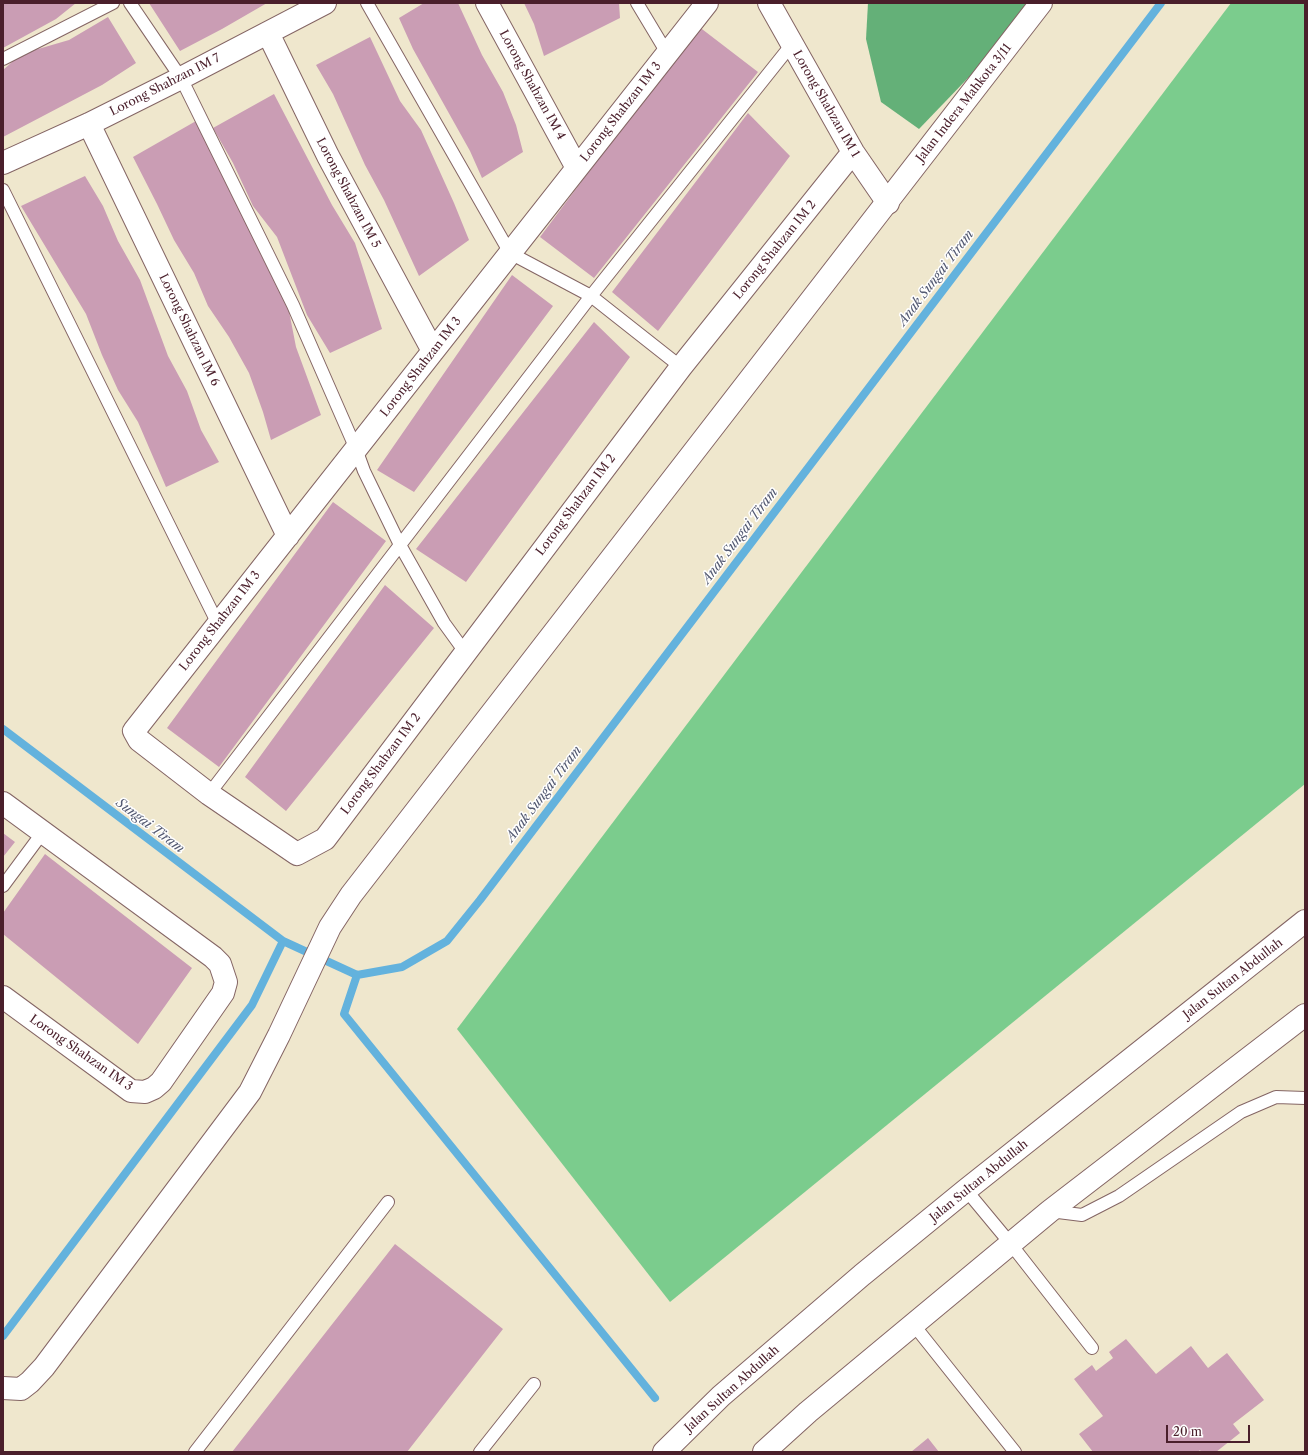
<!DOCTYPE html>
<style>
body{margin:0}
#map{position:relative;width:1308px;height:1455px;overflow:hidden;background:#efe7cd;font-family:"Libre Caslon Text",serif}
canvas{display:block}
.frame{position:absolute;inset:0;border:4px solid #4a1f2b;pointer-events:none}
.scale{position:absolute;left:1166px;top:1425px;width:84px;height:18px;box-sizing:border-box;border:2px solid #4a1f2b;border-top:0;padding-left:5px;font-size:12px;line-height:14px;white-space:nowrap;color:#4a1f2b;-webkit-text-stroke:3px #fff;paint-order:stroke}
</style>
<div id="map">
<canvas width="1308" height="1455"></canvas>
<div class="frame"></div>
<div class="scale">20 m</div>
</div>
<script>
const c = document.querySelector('canvas').getContext('2d');
c.lineJoin = 'round';
function fillPath(path, color) {
  c.fillStyle = color;
  c.fill(path, 'evenodd');
}
function shape(rows) {
  const path = new Path2D();
  for (const r of rows) {
    path.moveTo(r[0], r[1]);
    for (let i = 2; i < r.length; i += 2) path.lineTo(r[i], r[i + 1]);
  }
  return path;
}
function trace(path, color, width, dash) {
  c.strokeStyle = color;
  c.lineWidth = width;
  c.lineCap = dash ? 'butt' : 'round';
  c.setLineDash(dash || []);
  c.stroke(path);
}
function label(font, color, halo, rows, align = 'center') {
  c.font = font + ' "Libre Caslon Text",serif';
  c.lineWidth = 3;
  c.setLineDash([]);
  c.textBaseline = 'middle';
  c.strokeStyle = halo;
  c.fillStyle = color;
  for (const [text, x, y, turn = 0] of rows) {
    c.save();
    c.translate(x, y);
    c.rotate((+turn || 0) * Math.PI / 180);
    c.textAlign = isNaN(turn) ? turn : align;
    if (halo) c.strokeText(text, 0, 0);
    c.fillText(text, 0, 0);
    c.restore();
  }
}
fillPath(shape([
 [1231,3,1305,3,1305,784,670,1302,457,1029]
]), '#7bcc8d');
fillPath(shape([
 [868,3,1040,3,919,129,881,102,866,39]
]), '#64b078');
trace(shape([
 [3,729,283,941,357,975,402,967,447,941,480,900,1161,3],
 [357,975,344,1014,655,1398],
 [3,1336,252,1005,283,941]
]), '#63b2dd', 8);
fillPath(shape([
 [3,3,76,3,56,19,3,48],
 [149,3,267,3,222,29,180,51],
 [424,3,458,3,482,55,503,92,516,125,523,152,482,178,470,151,413,49,399,18],
 [524,3,619,3,620,18,544,56,534,24],
 [108,17,136,63,102,85,3,137,3,70,21,54,69,40],
 [698,26,758,72,594,278,540,237],
 [370,37,400,101,421,130,454,203,469,240,419,276,384,200,365,165,333,94,316,65],
 [274,94,332,205,355,243,382,329,330,353,307,315,277,237,253,206,233,163,213,128],
 [748,113,790,156,658,331,612,292],
 [196,121,288,306,296,347,321,415,271,440,263,412,249,373,229,337,208,306,194,273,174,240,157,204,133,157],
 [85,176,103,206,118,241,140,280,168,356,187,391,201,430,219,462,166,487,138,422,118,390,102,355,86,314,21,206],
 [512,275,553,306,414,492,377,470],
 [594,322,630,357,466,582,416,549],
 [333,502,386,541,219,767,167,728],
 [385,585,434,628,286,811,245,777],
 [3,833,15,842,3,857],
 [45,854,192,968,138,1044,3,934,3,913],
 [395,1244,503,1329,407,1452,232,1452],
 [1126,1339,1156,1374,1191,1346,1208,1368,1227,1353,1264,1400,1233,1424,1240,1433,1216,1452,1201,1452,1200,1450,1198,1452,1093,1452,1079,1434,1103,1416,1074,1379,1092,1365,1096,1371,1113,1358,1109,1352],
 [928,1438,939,1452,911,1452]
]), '#ca9db4');
const service = shape([
 [130,3,181,78,293,305,356,449,364,471,400,545,444,623,465,652],
 [367,3,510,253,591,296,681,367],
 [637,3,667,53],
 [3,59,113,3],
 [3,190,218,624],
 [209,794,591,296,792,44],
 [3,886,43,832],
 [966,1190,1010,1243,1092,1348],
 [1050,1211,1082,1215,1119,1196,1241,1112,1276,1097,1305,1098],
 [913,1324,1015,1452],
 [195,1452,388,1202],
 [480,1452,534,1384]
]);
const minor = shape([
 [487,3,577,168],
 [707,3,134,731,139,740,209,794,297,854,325,839,681,367,853,152],
 [769,3,853,152,888,203],
 [268,33,328,156,433,351],
 [89,124,288,536],
 [3,163,89,124,181,78,325,3],
 [3,803,213,957,220,964,226,982,223,993,161,1082,154,1088,145,1092,131,1091,3,997]
]);
const tertiary = shape([
 [3,1388,21,1389,30,1382,44,1367,250,1092,279,1035,330,927,351,895,1041,3]
]);
const secondary = shape([
 [664,1452,721,1396,862,1275,966,1190,1305,921],
 [764,1452,808,1412,1050,1211,1305,1015]
]);
trace(service, '#846564', 14);
trace(minor, '#846564', 24);
trace(tertiary, '#846564', 24);
trace(secondary, '#846564', 24);
trace(service, '#fff', 12);
trace(minor, '#fff', 22);
trace(tertiary, '#fff', 22);
trace(secondary, '#fff', 22);
label('12px', '#4a1f2b', '#fff', [
 ["Lorong Shahzan IM 7",165,85,-27],
 ["Lorong Shahzan IM 4",532,85,61],
 ["Jalan Indera Mahkota 3/11",964,103,-52],
 ["Lorong Shahzan IM 1",826,104,60],
 ["Lorong Shahzan IM 3",621,112,-52],
 ["Lorong Shahzan IM 5",348,193,62],
 ["Lorong Shahzan IM 2",775,250,-51],
 ["Lorong Shahzan IM 6",189,330,64],
 ["Lorong Shahzan IM 3",421,367,-52],
 ["Lorong Shahzan IM 2",576,505,-53],
 ["Lorong Shahzan IM 3",220,621,-52],
 ["Lorong Shahzan IM 2",381,764,-53],
 ["Jalan Sultan Abdullah",1233,979,-38],
 ["Lorong Shahzan IM 3",81,1053,35],
 ["Jalan Sultan Abdullah",979,1181,-39],
 ["Jalan Sultan Abdullah",732,1389,-42]
]);
label('italic 13px', '#545a72', '#fff', [
 ["Anak Sungai Tiram",936,278,-53],
 ["Anak Sungai Tiram",740,536,-53],
 ["Anak Sungai Tiram",544,794,-53],
 ["Sungai Tiram",150,826,37]
]);
</script>
